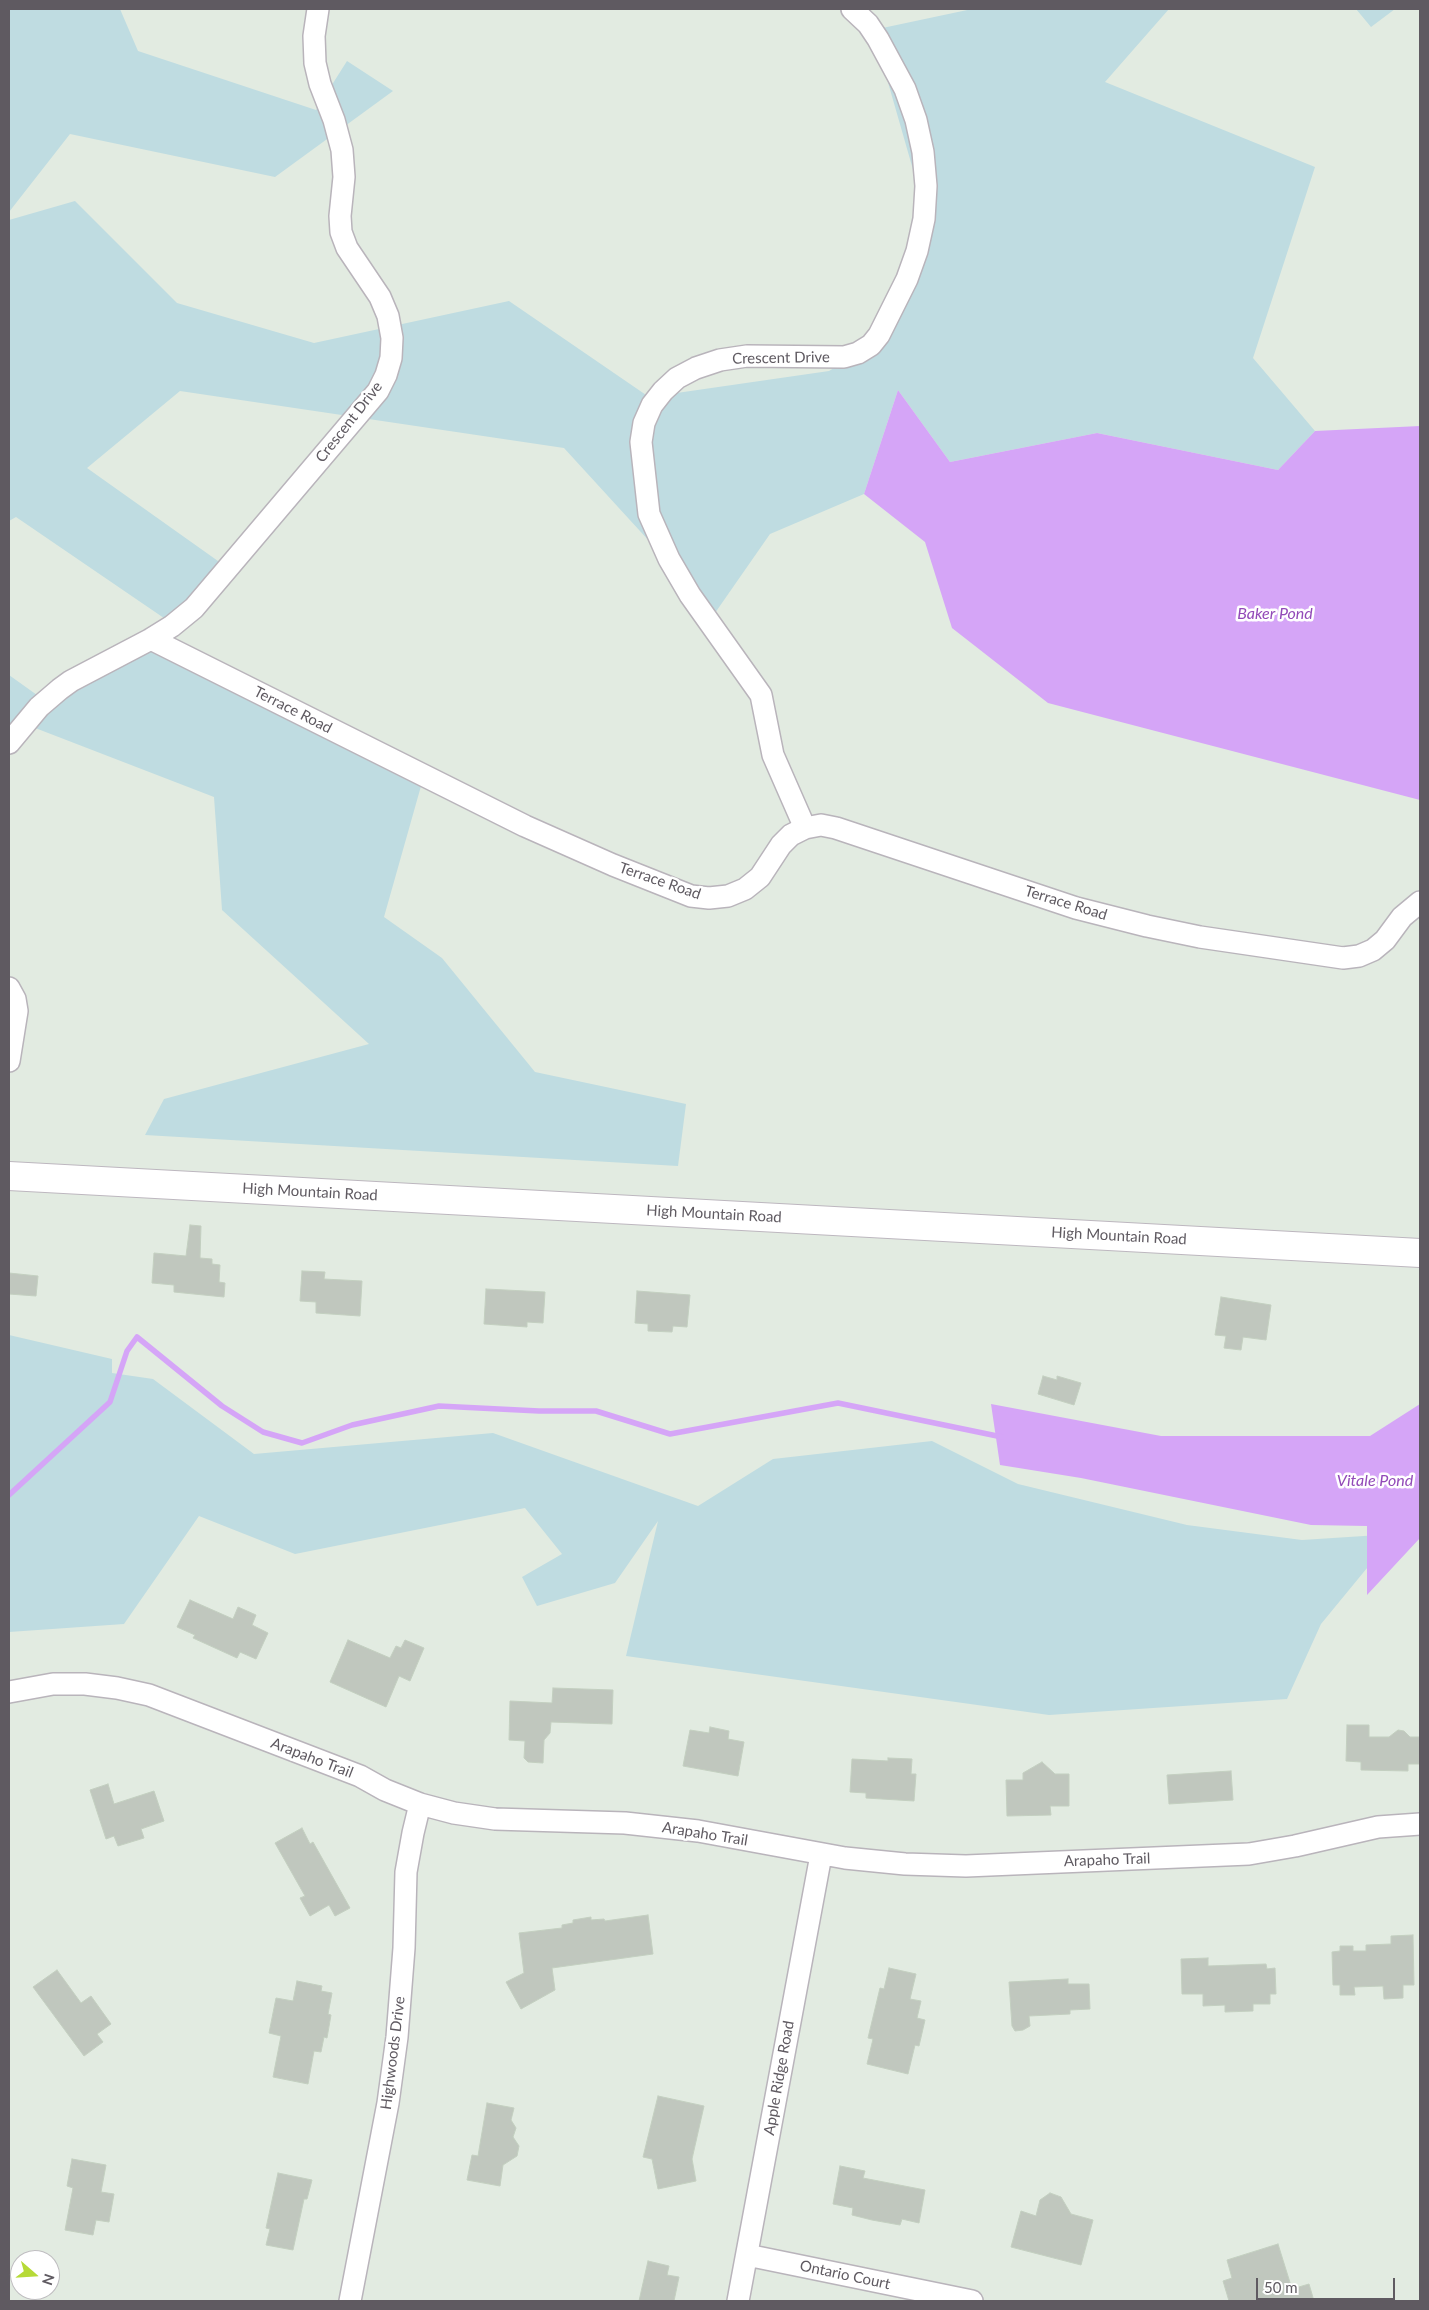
<!DOCTYPE html>
<style>
body{margin:0}
#map{position:relative;width:1429px;height:2310px;overflow:hidden;background:#e2ebe1;font-family:Lato,sans-serif}
canvas{display:block}
.frame{position:absolute;inset:0;border:10px solid #5f5a61;pointer-events:none}
.north{position:absolute;left:10px;top:2250px;width:50px;height:50px;box-sizing:border-box;background:#fff;border:1px solid #bfbdc0;border-radius:50%;rotate:109deg;font-size:14px;font-weight:700;line-height:20px;text-align:center;color:#5f5a61}
.north::after{content:'';display:block;margin:auto;width:18px;height:22px;background:#b6da38;clip-path:polygon(50% 0,100% 100%,50% 72%,0 100%)}
.scale{position:absolute;left:1256px;top:2278px;width:139px;height:22px;box-sizing:border-box;border:2px solid #5f5a61;border-top:0;padding-left:6px;font-size:15px;line-height:18px;white-space:nowrap;color:#5f5a61;-webkit-text-stroke:4px #fff;paint-order:stroke}
</style>
<div id="map">
<canvas width="1429" height="2310"></canvas>
<div class="frame"></div>
<div class="north">N</div>
<div class="scale">50 m</div>
</div>
<script>
const c = document.querySelector('canvas').getContext('2d');
c.lineJoin = 'round';
function fillPath(path, color) {
  c.fillStyle = color;
  c.fill(path, 'evenodd');
}
function shape(rows) {
  const path = new Path2D();
  for (const r of rows) {
    path.moveTo(r[0], r[1]);
    for (let i = 2; i < r.length; i += 2) path.lineTo(r[i], r[i + 1]);
  }
  return path;
}
function trace(path, color, width, dash) {
  c.strokeStyle = color;
  c.lineWidth = width;
  c.lineCap = dash ? 'butt' : 'round';
  c.setLineDash(dash || []);
  c.stroke(path);
}
function label(font, color, halo, rows, align = 'center') {
  c.font = font + ' Lato,sans-serif';
  c.lineWidth = 5;
  c.setLineDash([]);
  c.textBaseline = 'middle';
  c.strokeStyle = halo;
  c.fillStyle = color;
  for (const [text, x, y, turn = 0] of rows) {
    c.save();
    c.translate(x, y);
    c.rotate((+turn || 0) * Math.PI / 180);
    c.textAlign = isNaN(turn) ? turn : align;
    if (halo) c.strokeText(text, 0, 0);
    c.fillText(text, 0, 0);
    c.restore();
  }
}
fillPath(shape([
 [9,9,120,9,138,51,316,110,347,61,393,91,275,177,70,134,9,212],
 [972,9,1169,9,1105,82,1315,167,1253,358,1315,431,1278,470,1097,433,950,462,898,390,864,494,770,534,715,613,564,448,180,391,87,468,225,566,180,629,16,517,9,521,9,220,75,201,177,303,314,343,509,301,649,397,829,371,882,339,924,208,873,30],
 [1356,9,1395,9,1371,27],
 [147,647,423,779,384,917,442,958,535,1072,686,1104,678,1166,145,1135,164,1099,369,1044,222,910,214,797,30,726,9,751,9,675,51,705],
 [9,1335,112,1359,112,1373,153,1379,254,1454,493,1433,698,1506,773,1459,932,1441,1018,1484,1187,1525,1302,1540,1395,1534,1321,1624,1287,1699,1049,1715,626,1656,658,1521,615,1583,537,1606,522,1577,562,1554,525,1508,295,1554,199,1516,124,1624,9,1632]
]), '#bfdce1');
fillPath(shape([
 [898,390,950,462,1097,433,1278,470,1315,431,1420,426,1420,800,1048,703,952,628,925,542,864,494],
 [991,1404,1161,1436,1370,1436,1420,1404,1420,1538,1367,1595,1367,1526,1311,1525,1081,1478,1000,1465]
]), '#d5a5f7');
trace(shape([
 [9,1495,110,1402,127,1351,137,1337,222,1406,263,1432,302,1443,352,1425,439,1406,539,1411,596,1411,670,1434,838,1403,1002,1437]
]), '#d5a5f7', 5.5);
const building = shape([
 [190,1225,201,1226,200,1258,212,1259,212,1264,220,1265,219,1282,225,1283,224,1297,174,1292,174,1285,152,1283,154,1253,186,1256,190,1225],
 [302,1271,325,1272,324,1279,362,1281,360,1316,316,1313,316,1302,300,1301,302,1271],
 [9,1273,38,1276,36,1296,9,1294,9,1273],
 [486,1289,545,1292,543,1323,527,1322,527,1327,484,1324,486,1289],
 [637,1291,690,1295,687,1327,673,1326,672,1332,648,1331,648,1324,635,1323,637,1291],
 [1221,1297,1271,1305,1266,1340,1243,1337,1241,1350,1224,1348,1226,1336,1215,1335,1221,1297],
 [1043,1376,1057,1380,1057,1376,1081,1383,1074,1405,1038,1394,1043,1376],
 [190,1600,233,1619,238,1607,256,1615,252,1625,268,1633,256,1659,240,1652,237,1658,193,1638,195,1635,177,1627,190,1600],
 [348,1640,390,1658,396,1646,401,1648,405,1640,424,1648,410,1681,399,1676,386,1707,330,1682,348,1640],
 [553,1688,613,1690,612,1724,551,1722,550,1733,544,1740,543,1763,528,1762,524,1758,525,1741,509,1740,510,1701,552,1703,553,1688],
 [1347,1725,1369,1725,1369,1737,1389,1737,1398,1730,1404,1731,1410,1737,1420,1737,1420,1764,1408,1764,1408,1771,1361,1770,1361,1762,1346,1761,1347,1725],
 [710,1727,729,1731,728,1739,744,1742,738,1776,683,1766,690,1730,709,1733,710,1727],
 [888,1758,912,1759,911,1774,916,1774,914,1801,866,1798,866,1793,850,1792,852,1759,888,1761,888,1758],
 [1042,1762,1055,1774,1069,1774,1069,1806,1050,1806,1051,1815,1007,1816,1006,1780,1023,1780,1023,1773,1042,1762],
 [1231,1771,1233,1800,1169,1804,1167,1775,1231,1771],
 [108,1784,114,1804,154,1791,164,1821,141,1829,144,1838,118,1846,114,1836,106,1839,90,1790,108,1784],
 [302,1828,310,1844,313,1842,350,1908,335,1916,329,1905,310,1916,300,1898,305,1896,275,1843,302,1828],
 [648,1915,653,1954,552,1968,555,1990,521,2009,506,1982,524,1973,519,1933,562,1928,562,1925,573,1923,573,1920,591,1917,591,1920,604,1919,605,1921,648,1915],
 [1413,1935,1414,1985,1403,1985,1403,1998,1384,1999,1383,1986,1354,1987,1355,1995,1340,1995,1340,1985,1333,1985,1332,1952,1340,1951,1340,1946,1353,1946,1353,1951,1366,1951,1366,1945,1391,1944,1391,1936,1413,1935],
 [1208,1958,1208,1966,1266,1964,1267,1969,1275,1968,1276,1994,1270,1994,1270,2004,1253,2004,1253,2011,1225,2012,1225,2005,1203,2006,1203,1994,1182,1994,1181,1959,1208,1958],
 [889,1968,916,1974,910,1999,921,2001,917,2018,925,2020,919,2046,915,2045,908,2074,867,2064,873,2039,868,2038,880,1988,884,1989,889,1968],
 [57,1970,81,2003,91,1996,111,2024,97,2034,103,2042,84,2056,33,1987,57,1970],
 [1068,1979,1068,1984,1089,1984,1090,2009,1070,2010,1070,2014,1029,2016,1030,2026,1023,2030,1015,2031,1012,2026,1009,1982,1068,1979],
 [297,1981,322,1986,321,1991,332,1993,328,2014,331,2015,327,2038,324,2037,321,2052,314,2051,308,2084,273,2077,281,2036,269,2033,276,1998,293,2001,297,1981],
 [658,2096,704,2106,692,2159,696,2181,658,2189,652,2159,643,2157,658,2096],
 [487,2103,514,2108,511,2120,516,2128,513,2137,519,2146,517,2156,503,2165,500,2186,467,2180,472,2155,478,2156,487,2103],
 [72,2159,106,2165,101,2192,114,2194,109,2222,96,2220,93,2235,65,2230,73,2188,67,2186,72,2159],
 [840,2166,865,2171,863,2178,925,2190,919,2223,902,2219,900,2225,872,2220,852,2215,853,2208,833,2204,840,2166],
 [278,2173,312,2180,307,2199,304,2199,293,2250,266,2245,270,2229,266,2228,278,2173],
 [1050,2193,1061,2197,1071,2214,1093,2220,1081,2265,1011,2247,1021,2211,1036,2216,1040,2200,1050,2193],
 [1278,2244,1292,2289,1309,2284,1314,2301,1229,2301,1223,2281,1232,2278,1227,2260,1278,2244],
 [648,2261,669,2266,667,2275,679,2277,674,2301,639,2301,648,2261]
]);
fillPath(building, '#c0c7be');
trace(building, '#c3cfc0', 1);
const street = shape([
 [151,639,525,826,613,865,691,896,709,898,728,896,745,889,760,877,781,845,791,835,805,828,821,825,836,828,1076,908,1147,926,1200,937,1343,958,1359,956,1373,950,1385,940,1402,917,1420,902],
 [9,743,39,707,60,689,71,681,151,639,172,626,194,608,378,391,386,375,391,358,392,338,388,316,380,297,347,248,341,232,340,216,344,177,342,150,334,120,320,84,315,63,314,36,318,9],
 [805,828,773,755,761,695,690,595,669,559,649,514,641,442,644,423,652,405,663,391,677,378,696,368,720,360,747,356,844,357,858,353,871,345,879,335,907,279,917,251,924,219,926,186,923,152,916,120,905,89,878,39,868,24,852,9],
 [9,988,15,999,17,1011,9,1061],
 [9,1692,53,1684,85,1684,117,1688,149,1695,360,1776,385,1790,420,1804,454,1813,495,1819,625,1823,698,1831,845,1858,905,1864,966,1866,1249,1854,1295,1846,1378,1827,1420,1824],
 [747,2255,972,2301],
 [350,2301,388,2103,397,2037,404,1948,406,1872,413,1833,420,1804],
 [738,2301,821,1855]
]);
const secondary = shape([
 [9,1176,1420,1253]
]);
trace(street, '#b9b4bb', 24);
trace(secondary, '#bdb7bf', 30);
trace(street, '#fff', 21);
trace(secondary, '#fff', 28);
label('15px', '#5f5a61', '#fff', [
 ["Crescent Drive",781,358,-1],
 ["Crescent Drive",349,422,-52],
 ["Terrace Road",293,710,27],
 ["Terrace Road",660,881,19],
 ["Terrace Road",1066,903,17],
 ["High Mountain Road",310,1192,3],
 ["High Mountain Road",714,1214,3],
 ["High Mountain Road",1119,1236,3],
 ["Arapaho Trail",312,1758,21],
 ["Arapaho Trail",705,1834,9],
 ["Arapaho Trail",1107,1860,-2],
 ["Highwoods Drive",393,2053,-83],
 ["Apple Ridge Road",779,2078,-80],
 ["Ontario Court",845,2275,12]
]);
label('italic 16px', '#924ab8', '#fff', [
 ["Baker Pond",1275,614],
 ["Vitale Pond",1375,1481]
]);
</script>
